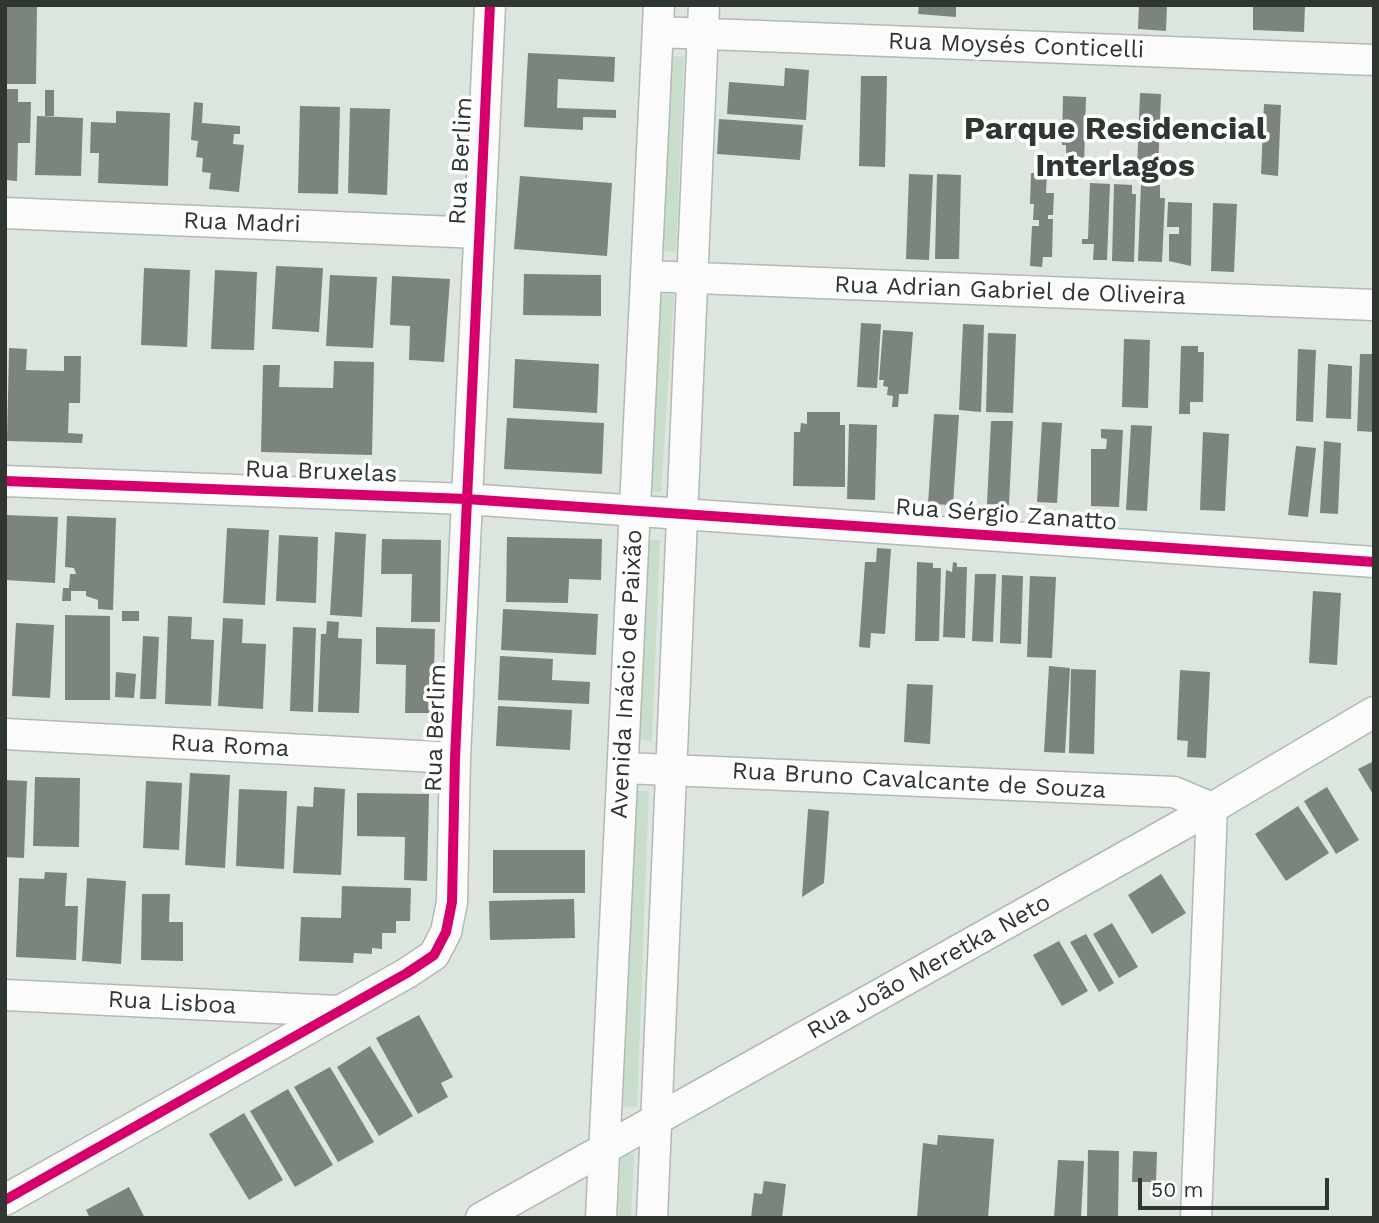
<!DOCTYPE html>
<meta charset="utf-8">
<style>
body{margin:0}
#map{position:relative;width:1379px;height:1223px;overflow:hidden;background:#dde6de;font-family:"Work Sans",sans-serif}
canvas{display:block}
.frame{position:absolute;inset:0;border:7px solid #303731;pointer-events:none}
.scale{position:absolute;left:1138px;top:1178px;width:191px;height:32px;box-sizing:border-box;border:4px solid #303731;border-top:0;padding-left:9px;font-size:21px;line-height:24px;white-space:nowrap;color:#303731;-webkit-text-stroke:5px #fff;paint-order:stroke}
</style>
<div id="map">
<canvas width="1379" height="1223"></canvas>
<div class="frame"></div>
<div class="scale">50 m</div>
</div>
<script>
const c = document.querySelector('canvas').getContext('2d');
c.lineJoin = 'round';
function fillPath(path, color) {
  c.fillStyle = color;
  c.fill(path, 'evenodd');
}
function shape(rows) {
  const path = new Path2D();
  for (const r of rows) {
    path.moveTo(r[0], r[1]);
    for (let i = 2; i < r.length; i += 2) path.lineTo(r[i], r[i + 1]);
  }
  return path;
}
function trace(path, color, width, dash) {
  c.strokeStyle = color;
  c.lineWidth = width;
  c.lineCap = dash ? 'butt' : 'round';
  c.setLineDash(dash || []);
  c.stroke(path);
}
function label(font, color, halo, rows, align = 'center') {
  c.font = font + ' "Work Sans",sans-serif';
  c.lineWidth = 7;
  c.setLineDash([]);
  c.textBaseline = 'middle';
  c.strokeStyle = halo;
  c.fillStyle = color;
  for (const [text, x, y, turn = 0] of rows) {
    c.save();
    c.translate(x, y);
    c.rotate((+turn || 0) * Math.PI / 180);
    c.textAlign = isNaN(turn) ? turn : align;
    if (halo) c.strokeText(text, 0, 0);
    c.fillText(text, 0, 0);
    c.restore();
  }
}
fillPath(shape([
 [669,56,684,57,676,252,662,251],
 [658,294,674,295,661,492,647,492],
 [647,540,660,540,652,741,639,740],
 [635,791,649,791,637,1107,623,1106],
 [621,1154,634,1154,631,1218,618,1218]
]), '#c9ddcc');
fillPath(shape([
 [5,5,37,5,36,84,5,84],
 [919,5,956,5,956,17,918,14],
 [1139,5,1167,5,1166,31,1138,29],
 [1253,5,1305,5,1304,32,1253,30],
 [528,53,615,57,614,82,558,79,557,108,616,110,616,118,583,117,583,130,524,127],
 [785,68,809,70,806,120,727,114,729,82,784,86],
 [861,76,887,76,885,167,859,166],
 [5,89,18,89,18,102,31,102,30,143,18,143,17,181,5,180],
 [45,90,54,90,54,116,45,116],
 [1140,93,1161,94,1158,172,1137,170],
 [1063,96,1086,97,1084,166,1066,165,1066,145,1062,145],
 [194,102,203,103,202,123,240,126,240,134,234,134,233,144,244,145,239,192,209,189,211,173,202,172,203,158,196,157,198,141,191,140],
 [1264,104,1281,105,1278,176,1261,174],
 [300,106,340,107,338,194,298,193],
 [350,108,390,109,387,195,348,193],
 [116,111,170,113,168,186,98,183,99,153,90,153,91,122,116,123],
 [37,116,83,118,81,176,35,175],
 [719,119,803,125,800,160,717,154],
 [1031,173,1047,173,1046,193,1054,193,1053,215,1048,215,1048,219,1053,219,1052,257,1043,257,1042,267,1030,266,1032,226,1039,226,1039,220,1033,220,1034,204,1030,204],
 [909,174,933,175,929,260,906,259],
 [937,174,961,175,959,259,935,259],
 [520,176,612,183,607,256,514,249],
 [1090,183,1110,184,1107,260,1093,260,1094,244,1082,244,1082,239,1088,239],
 [1114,184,1132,185,1132,194,1136,194,1134,262,1112,261],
 [1141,184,1160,185,1160,198,1165,198,1162,262,1138,261],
 [1168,202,1192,203,1191,266,1169,261,1169,234,1179,234,1179,227,1167,227],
 [1213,203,1237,204,1234,272,1211,271],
 [276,266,323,268,319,332,272,329],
 [144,268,190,270,187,347,141,345],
 [215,270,257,272,254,350,211,349],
 [524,274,601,275,601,316,523,315],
 [330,275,377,277,373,348,326,346],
 [392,276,450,279,444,362,409,360,410,326,390,325],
 [861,323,881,324,877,388,857,387],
 [963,324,984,325,981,412,959,410],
 [883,330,913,332,908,394,899,394,898,407,892,407,893,396,887,395,888,387,883,386,884,380,879,380],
 [988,333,1016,334,1013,413,986,412],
 [1124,339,1150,340,1148,408,1122,407],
 [1181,346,1198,346,1198,352,1204,352,1203,402,1190,402,1190,414,1179,414],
 [9,348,27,349,26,370,64,371,64,356,81,356,80,403,69,403,68,433,83,434,82,443,7,441],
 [1298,349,1316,350,1313,422,1296,421],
 [1360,354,1374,354,1374,432,1357,431],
 [515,359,599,364,597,413,513,408],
 [334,361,374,362,372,455,261,452,263,365,280,365,279,387,333,388],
 [1328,364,1352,366,1351,419,1326,418],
 [807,412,840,412,840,425,845,425,845,487,793,486,794,432,800,432,801,423,807,424],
 [934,414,959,415,953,505,928,504],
 [507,418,604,423,602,474,504,469],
 [991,421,1013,421,1009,505,987,504],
 [1042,422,1062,423,1057,503,1037,502],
 [849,424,877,425,875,500,847,499],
 [1131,425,1152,426,1147,511,1126,510],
 [1101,429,1123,430,1119,507,1091,506,1091,449,1106,449,1107,439,1101,438],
 [1203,432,1229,434,1225,511,1200,510],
 [1324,441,1341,443,1338,514,1320,513],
 [1296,446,1316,448,1308,517,1288,515],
 [5,515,58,517,55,583,5,580],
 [67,516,116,518,113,610,98,609,98,600,86,596,86,591,71,591,71,601,62,601,63,588,69,588,70,574,76,574,74,568,65,567],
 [227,528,269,530,265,605,223,603],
 [335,532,366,534,362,617,330,615],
 [279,535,318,537,316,603,276,601],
 [507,537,602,539,601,580,569,579,568,603,506,602],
 [382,539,441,540,440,622,411,622,412,574,381,574],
 [877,548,891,549,885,634,871,633,870,648,859,647,865,562,876,562],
 [917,562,933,563,933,568,941,568,939,641,915,641],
 [953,562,957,563,957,567,967,567,965,638,943,637,946,570,952,572],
 [975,574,996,574,993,642,972,641],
 [1002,575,1023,576,1021,644,1000,643],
 [1030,576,1056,577,1052,658,1027,657],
 [1313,591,1341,593,1337,665,1309,663],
 [503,609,598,614,596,655,501,650],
 [122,611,139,611,139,621,122,621],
 [65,615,110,616,110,700,65,700],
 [168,616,192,617,191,639,214,640,211,706,165,704],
 [223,618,243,619,242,643,266,644,263,709,218,706],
 [327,621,339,622,338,638,362,639,359,713,318,712,321,634,326,634],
 [16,623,54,625,50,698,12,696],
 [293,627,316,628,313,712,290,711],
 [376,627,435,629,433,713,405,713,406,665,376,664],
 [143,636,159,637,156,699,140,699],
 [500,656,553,659,552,680,590,682,589,704,498,700],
 [1049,666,1070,668,1065,753,1044,752],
 [1071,669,1096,670,1094,754,1069,753],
 [1180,670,1210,672,1206,758,1187,757,1188,741,1177,740],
 [116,672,136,674,134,698,115,697],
 [907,684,933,685,930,744,904,742],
 [498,706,572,710,570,750,496,746],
 [1374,761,1374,796,1358,769],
 [190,773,230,775,225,868,185,865],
 [35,777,80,778,79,847,33,846],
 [5,780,27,781,24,858,5,857],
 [146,781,182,783,179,850,143,848],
 [314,787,345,789,341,875,293,873,297,806,313,807],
 [1327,787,1359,840,1336,854,1304,801],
 [239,789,287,791,284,869,236,866],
 [357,793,429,794,427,881,404,880,405,837,357,836],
 [1298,806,1329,853,1286,881,1255,834],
 [808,809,829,811,824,883,802,897],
 [493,850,585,850,585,893,493,893],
 [45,872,67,873,65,906,78,906,76,960,16,957,19,878,44,879],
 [1161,874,1186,913,1152,934,1128,895],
 [87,878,126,881,121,964,82,961],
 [342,886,411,888,410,921,396,921,396,933,382,933,382,949,372,948,372,954,354,953,353,963,299,961,301,917,341,918],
 [142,894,170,894,169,922,183,922,183,961,141,960],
 [574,899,575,938,490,940,489,901],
 [1112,923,1138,967,1119,978,1093,934],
 [1086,934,1114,983,1099,992,1070,942],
 [1059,941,1088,991,1062,1006,1033,955],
 [419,1015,453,1077,441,1083,448,1097,418,1114,376,1038],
 [370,1046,413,1116,379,1136,337,1067],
 [330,1067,374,1142,338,1162,294,1087],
 [288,1089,333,1165,295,1187,250,1111],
 [244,1113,283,1180,249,1200,209,1134],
 [938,1135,994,1139,988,1218,917,1218,923,1143,937,1145],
 [1088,1150,1119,1151,1118,1218,1087,1218],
 [1133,1151,1157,1152,1156,1182,1132,1182],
 [1058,1160,1084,1161,1081,1218,1054,1218],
 [764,1181,786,1184,782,1218,751,1218,754,1193,762,1194],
 [129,1187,145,1218,90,1218,86,1210]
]), '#7b857d');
const minor = shape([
 [658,32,1374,60],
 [5,213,479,233],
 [646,276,1374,305],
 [5,481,466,499,1374,562],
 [5,734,455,758],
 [624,768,1174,792,1212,808,1196,1218],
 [5,995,338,1011],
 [5,1200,407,973,434,955,446,932,452,902,455,758,490,5],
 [481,1218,1212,808,1374,712],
 [601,1218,659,5],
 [652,1218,704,5]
]);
trace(minor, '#b2b9b3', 33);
trace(minor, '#fafbfa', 30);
trace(shape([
 [5,481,466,499,1374,562],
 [5,1200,407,973,434,955,446,932,452,902,455,758,490,5]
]), '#d6006c', 10);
label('24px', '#303731', '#fff', [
 ["Rua Moysés Conticelli",1016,46,2],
 ["Rua Berlim",461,161,-87],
 ["Rua Madri",242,223,2],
 ["Rua Adrian Gabriel de Oliveira",1010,291,2],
 ["Rua Bruxelas",321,472,2],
 ["Rua Sérgio Zanatto",1006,515,4],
 ["Avenida Inácio de Paixão",627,674,-87],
 ["Rua Berlim",436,728,-88],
 ["Rua Roma",230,746,3],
 ["Rua Bruno Cavalcante de Souza",919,781,3],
 ["Rua João Meretka Neto",929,967,-29],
 ["Rua Lisboa",172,1003,3]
]);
label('bold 32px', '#303731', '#fff', [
 ["Parque Residencial",1115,130],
 ["Interlagos",1115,167]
]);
</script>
